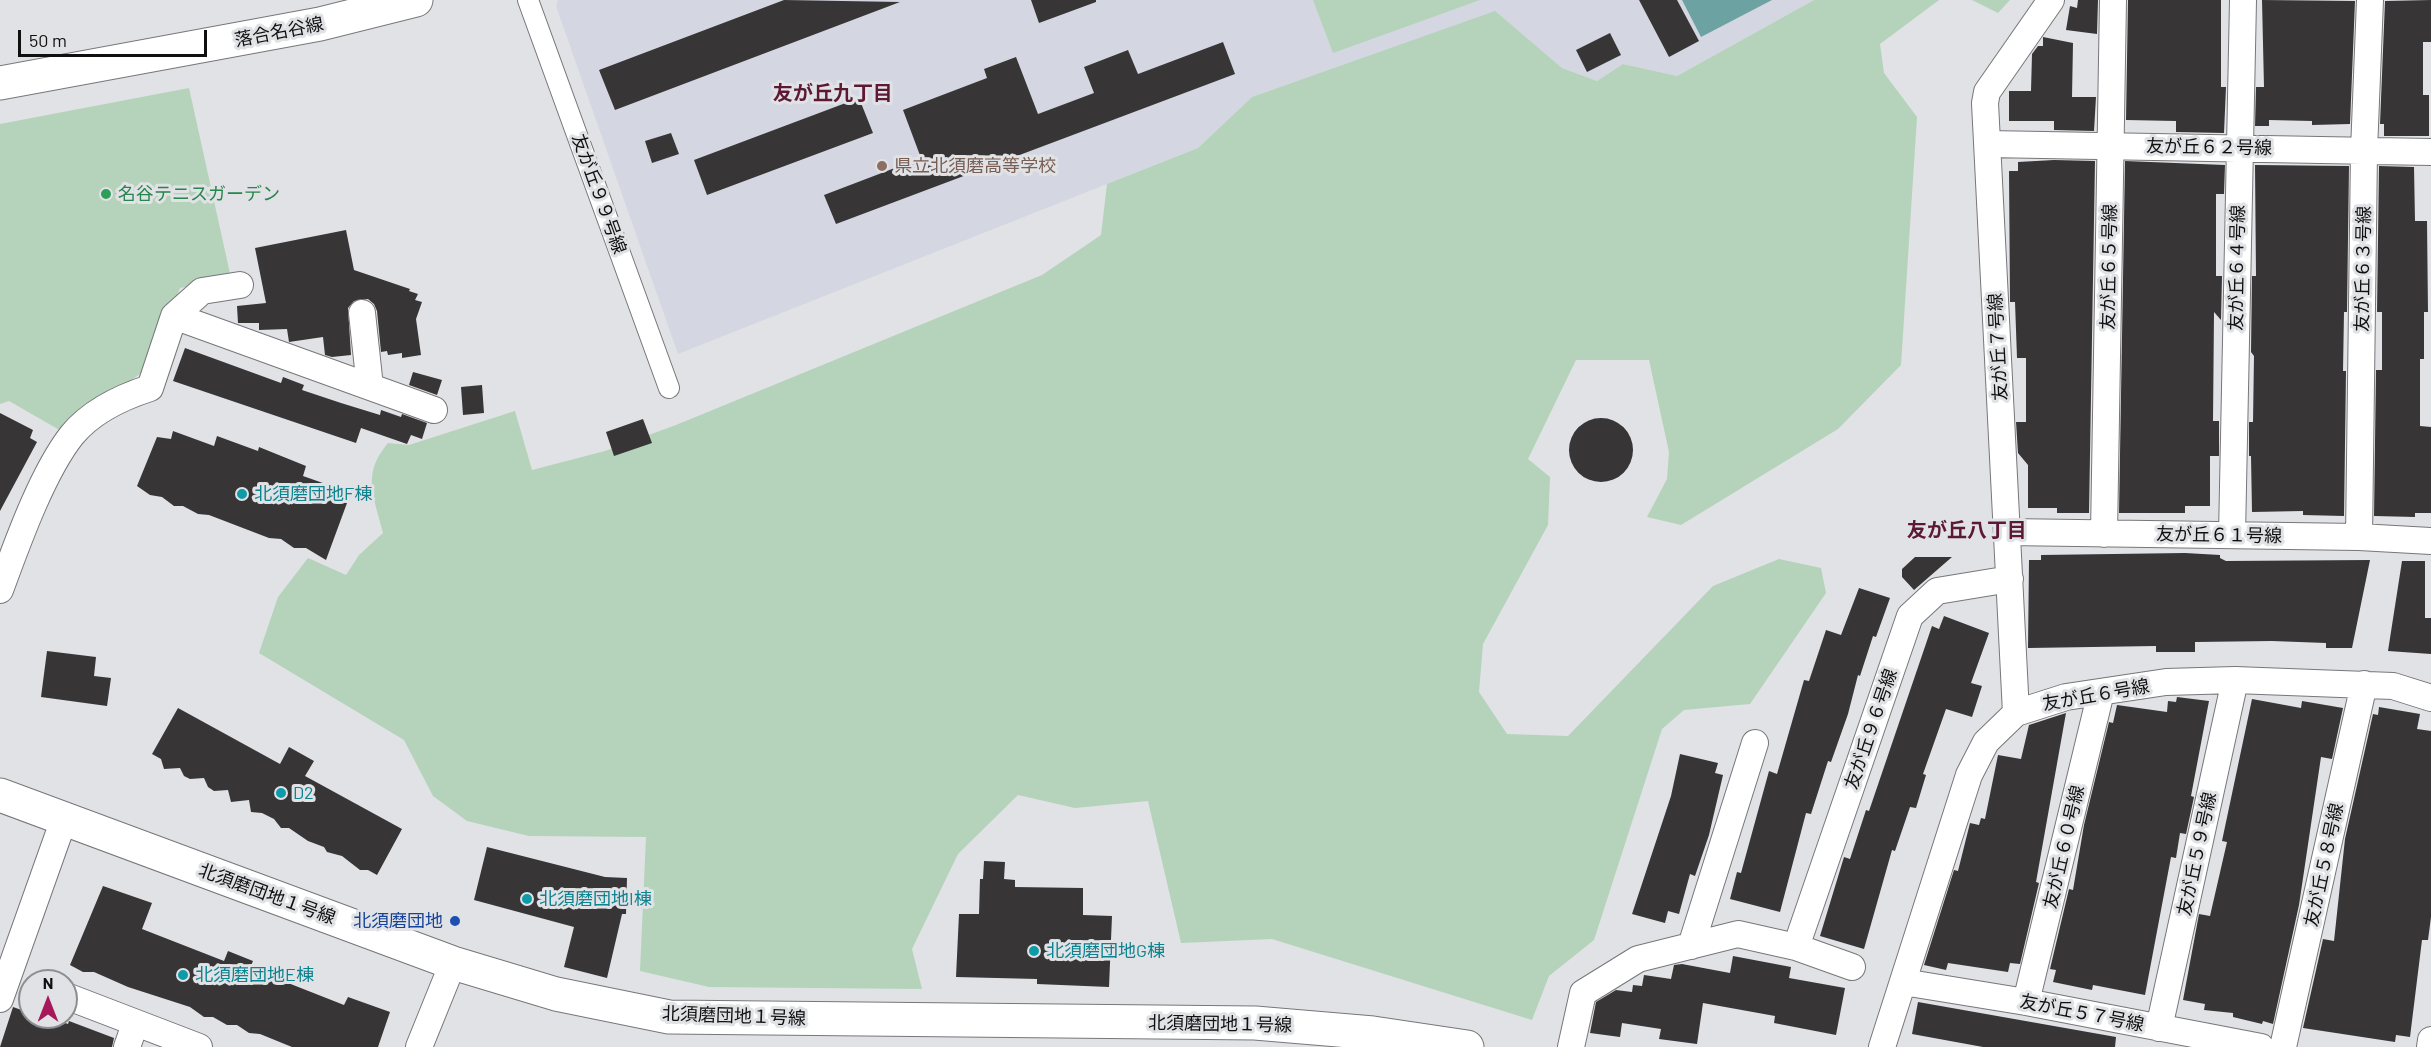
<!DOCTYPE html>
<html>
<head>
<meta charset="utf-8">
<style>
	body { margin:0 }
	#map { position:relative; width:2431px; height:1047px; overflow:hidden; background:#e1e2e5; font-family:Barlow,sans-serif }
	canvas { display:block }
	.north { position:absolute; left:18px; top:969px; width:60px; height:60px; box-sizing:border-box; background:#e1e2e5; border:2px solid #8d8e90; border-radius:50%; rotate:0deg; font-size:16px; font-weight:700; line-height:24px; text-align:center; color:#101011 }
	.north::after { content:''; display:block; margin:auto; width:21px; height:27px; background:#a6185a; clip-path:polygon(50% 0,100% 100%,50% 72%,0 100%) }
	.scale { position:absolute; left:18px; top:30px; width:189px; height:27px; box-sizing:border-box; border:3px solid #101011; border-top:0; padding-left:8px; font-size:18px; line-height:21px; white-space:nowrap; color:#101011; -webkit-text-stroke:4px #e1e2e5; paint-order:stroke }
</style>
</head>
<body>
<div id="map">
<canvas width="2431" height="1047"></canvas>
<div class="north">N</div>
<div class="scale">50 m</div>
</div>
<script>
const ctx = document.querySelector('canvas').getContext('2d');
ctx.lineJoin = 'round';
function paint(path, color) { ctx.fillStyle = color; ctx.fill(path, 'evenodd'); }
function trace(path, color, width, dash) { ctx.strokeStyle = color; ctx.lineWidth = width; ctx.lineCap = dash ? 'butt' : 'round'; ctx.setLineDash(dash || []); ctx.stroke(path); }
function write(font, color, halo, rows, align = 'center') {
  ctx.font = font + ' Barlow,"Noto Sans JP",sans-serif'; ctx.lineWidth = 6; ctx.setLineDash([]); ctx.textBaseline = 'middle'; ctx.strokeStyle = halo; ctx.fillStyle = color; for (const [text, x, y, turn = 0] of rows) {
    ctx.save(); ctx.translate(x, y); ctx.rotate((+turn || 0) * Math.PI / 180); ctx.textAlign = isNaN(turn) ? turn : align; if (halo) ctx.strokeText(text, 0, 0); ctx.fillText(text, 0, 0); ctx.restore();
  }
}
paint(new Path2D(`
	M558,0h1256l-137,76 -54,-12 -26,17 -35,-13 -68,-56 -242,85 -54,51 -520,206 -122,-348z`), '#d4d7e1');
paint(new Path2D(`
	M1313,0h167l-147,53z
	M1814,0h125l-59,44 4,29 33,44 -16,248 -63,64 -157,96 -34,-8 20,-38 2,-27 -20,-92h-73l-48,99 22,18 -2,48 -65,119 -4,48 28,42 61,2 145,-150 66,-27 42,9 5,25 -76,111 -66,6 -22,19 -68,211 -45,36 -17,44 -260,-81 -91,4 -33,-142 -73,7 -57,-13 -60,59 -46,95 10,40 -213,-2 -69,-16 6,-134 -117,-1 -62,-15 -34,-25 -29,-56 -145,-87 19,-56 30,-39 38,17 13,-20 24,-22c-9,-37 -22,-58 5,-90l21,2 106,-34 17,59 73,-19 71,-26 366,-150 59,-40 6,-51 91,-36 54,-51 243,-86 67,57 35,13 26,-17 54,12z
	M1972,0h38l-12,13z
	M189,88l42,190 -51,10 -31,79 -86,65 -54,-31 -9,3v-280z`), '#b4d3ba');
paint(new Path2D(`
	M1682,0h90l-71,37z`), '#6ca2a2');
paint(new Path2D(`
	M784,0l116,2 -285,108 -16,-40z
	M1031,0h65v2l-57,21z
	M1639,0h38l22,41 -30,16z
	M2078,0h20l-1,34 -31,-4 4,-24 7,2z
	M2128,0h93v87h5l-2,46 -48,-1v-11l-50,-1z
	M2262,0l93,1 -5,123 -38,1v-4l-43,-1v6h-14l1,-39h8z
	M2431,0v42h-8v53h6v41h-45v-12h-4l5,-123z
	M1610,33l11,22 -34,17 -11,-22z
	M2043,37l30,6 -1,54h24l-2,34 -40,-1v-9h-45v-30h22l1,-37 6,-8h5z
	M1223,42l12,32 -399,150 -12,-29 97,-37 -18,-48 84,-32 -3,-9 32,-12 22,57 56,-21 -10,-26 44,-17 10,24z
	M859,98l14,35 -166,62 -13,-35z
	M671,133l8,21 -27,9 -7,-22z
	M2054,160l41,1 -6,352h-32v-5h-29v-43l-10,-12 -2,-31h10v-64h-9l-2,-56h-5l-1,-131h9v-9z
	M2125,161l100,4 -1,29h-8v82h6l-1,44 -7,-8 -1,109h6v35h-9v50h-25v7h-66z
	M2255,165l94,1 -2,146h-3l-1,59h3l-2,145 -41,-1v-4l-51,1 -1,-56h-2v-34h4l1,-66 -3,-4 1,-76h4z
	M2379,166l35,1 1,54h12l1,91h-4v47h-4v67l11,1v86h-16v4l-41,-1 2,-146h6v-58h-5z
	M346,230l8,40 56,19 -1,2 9,3 -3,6 7,2 -6,17 5,36 -19,3v-5l-14,2 -1,-4 -6,1 -4,-41 -3,-7 -6,-5 -14,2 -6,7 3,47 -19,2 -7,-2 -2,-18 -34,5 -2,-13 -28,1v-7h-21l-1,-17 29,-3 -11,-55z
	M185,348l96,35 2,-6 21,8 -2,5 39,13 39,12 1,-5 20,7 1,-3 25,9 -5,16 -11,-4 -4,9 -46,-16 -5,15 -183,-62z
	M413,372l29,8 -5,15 -28,-10z
	M482,385l2,28 -21,2 -2,-28z
	M0,413l33,17 -3,8 7,4 -37,69z
	M1569 450a32 32 0 1 1 64 0a32 32 0 1 1-64 0Z
	M643,419l9,24 -38,13 -8,-24z
	M173,431l41,15 3,-10 41,15 1,-4 47,19 -3,10 34,12 -3,11 13,4 -21,57 -20,-12h-12l-13,-9 -12,-1 -60,-23 -11,-1 -15,-8h-9l-12,-9 -12,-2 -13,-9 20,-49 14,2z
	M2185,553l35,2v3l6,3 144,-1 -18,88h-26v-5l-54,-2 -77,1v10h-39v-6l-128,2 1,-88h12v-5z
	M1915,557h37l-38,33 -12,-13v-8z
	M2402,561h23v57h6v36l-43,-3z
	M1859,588l31,10 -14,39 -3,-1 -13,40 -2,-1 -10,39 -17,48 -3,-1 -17,53 -5,-1 -26,99 -50,-13 7,-27 4,1 28,-102 8,3 27,-94 5,1 17,-51 15,5z
	M1944,616l45,17 -18,50 11,3 -10,31 -26,-8 -23,65 3,1 -10,33 -6,-1 -15,44 -3,-1 -28,99 -44,-13 24,-79 6,2 16,-49 3,1 63,-185 7,3z
	M47,651l49,6 -2,19 17,2 -4,28 -66,-9z
	M2177,697l32,4 -18,95 3,1 -8,37 -6,-1 -4,25 -5,-1 -26,138 -52,-10 -1,5 -39,-8 3,-12 -6,-1 19,-80 4,1 11,-65 25,-103 4,1 4,-18 50,7 1,-11 8,1z
	M2252,699l49,9 1,-7 41,7 -11,51 -11,-2 -22,148 -26,119 -10,-3 -1,3 -29,-7v-4l-29,-3 1,-6 -22,-4 16,-86 11,2 17,-74 -5,-1z
	M2379,707l41,7 -3,15 14,2v186l-3,23h-6l-12,97 -14,-2 -1,7 -92,-14 20,-89 11,2 11,-102 28,-125 5,1z
	M178,708l102,56 9,-17 25,14 -9,15 97,53 -25,46 -9,-5h-8l-18,-14 -15,-4 -3,-5 -16,-6 -19,-13h-8l-7,-9 -12,-6 -11,-1 -2,-12 -18,2 -3,-12 -14,1 -6,-4 -4,-9 -14,1 -6,-3 -4,-8 -16,1 -3,-10 -9,-5z
	M2066,713l-30,169 3,1 -19,81 -10,-1 -2,9 -60,-9 -2,7 -22,-5 30,-95 4,1 12,-48 9,2 2,-7 4,1 13,-64 23,4 8,-34z
	M1680,754l38,9 -3,10 8,2 -14,60 -14,41 -5,-2 -11,40 -11,-3 -3,12 -33,-9 39,-118z
	M487,847l118,30 22,1 -1,36h-4l-15,64 -43,-11 10,-40 -100,-27z
	M984,861l21,1 -1,17 11,1v7l68,1v27l29,1 -3,71 -72,-3v-5l-81,-2 3,-63h20l1,-35h3z
	M103,886l49,17 -10,26 82,32 4,-10 25,10 -3,7 94,37 4,-8 42,15 -12,35h-86l-32,-13 -11,-1 -12,-8h-10l-14,-8h-9l-14,-10 -62,-20 -34,-15h-11l-13,-7z
	M1733,956l58,11 -2,11 56,10 -9,47 -62,-12 1,-7 -72,-13 -6,41 -38,-5 2,-10 -39,-6 -2,14 -30,-4 6,-31 20,-12 16,2 1,-7 9,1 2,-11 27,4 3,-14 8,-1 48,9z
	M1918,1002l198,35 -1,10h-132l-71,-13z
	M13,1007l17,6v4h18l20,7 1,-3 45,17 -2,9h-112z`), '#373536');
const pedestrian = new Path2D(`
	M528,0l141,388`);
const minor = new Path2D(`
	M1988,144l443,8
	M362,313l8,74
	M174,316l260,94
	M2007,532l352,5 72,4
	M2104,534l9,-534
	M2232,535l11,-535
	M2359,537l5,-386 6,-151
	M0,590c17,-46 42,-117 72,-155 19,-23 50,-38 78,-47l24,-72 28,-25 38,-6
	M2016,713l-31,-610 2,-11 64,-92
	M1691,946l64,-203
	M1796,947l114,-331 27,-25 73,-12
	M1903,982l123,20 235,45
	M66,996l133,51
	M0,999l64,-180
	M2026,1002l75,-310
	M2159,1028l76,-348
	M127,1047l8,-23
	M419,1047l34,-84
	M1571,1047l12,-54 55,-34 100,-25 58,13 56,20
	M1882,1047l87,-272 17,-33 30,-29 50,-16 100,-15 69,-2 158,6 38,12
	M2283,1047l81,-363
	M2430,1047l1,-7`);
const tertiary = new Path2D(`
	M0,83l320,-59 96,-24
	M0,795l453,168 103,31 113,23 586,6 118,10 94,14`);
trace(pedestrian, '#77777a', 22);
trace(minor, '#77777a', 28);
trace(tertiary, '#77777a', 35);
trace(pedestrian, '#fff', 20);
trace(minor, '#fff', 26);
trace(tertiary, '#fff', 33);
for (const [x, y, r, color] of [
	[882,166,6,"#8d6e63"],
	[106,194,6,"#2e9e5b"],
	[242,494,6,"#0f9aa8"],
	[281,793,6,"#0f9aa8"],
	[527,899,6,"#0f9aa8"],
	[455,921,6,"#1a4fb4"],
	[1034,951,6,"#0f9aa8"],
	[183,975,6,"#0f9aa8"]
]) { const dot = new Path2D(); dot.arc(x, y, r, 0, 2 * Math.PI); ctx.fillStyle = color; ctx.fill(dot); trace(dot, '#e1e2e5', 2); }
write('18px', '#101011', '#e1e2e5', [
	["落合名谷線",279,32,-11],
	["友が丘６２号線",2209,147,1],
	["友が丘９９号線",599,194,70],
	["友が丘６５号線",2109,267,-89],
	["友が丘６４号線",2237,268,-89],
	["友が丘６３号線",2363,269,-89],
	["友が丘７号線",1998,347,-93],
	["友が丘６１号線",2219,535,1],
	["友が丘６号線",2096,695,-10],
	["友が丘９６号線",1871,729,-71],
	["友が丘６０号線",2064,847,-77],
	["友が丘５９号線",2197,854,-78],
	["友が丘５８号線",2324,865,-78],
	["北須磨団地１号線",267,894,20],
	["友が丘５７号線",2082,1013,11],
	["北須磨団地１号線",734,1016,2],
	["北須磨団地１号線",1220,1024,1]
]);
write('18px', '#785e54', '#e1e2e5', [
	["県立北須磨高等学校",894,166]
], 'left');
write('18px', '#27864d', '#e1e2e5', [
	["名谷テニスガーデン",118,194]
], 'left');
write('18px', '#0d838f', '#e1e2e5', [
	["北須磨団地F棟",254,494],
	["D2",293,793],
	["北須磨団地I棟",539,899],
	["北須磨団地G棟",1046,951],
	["北須磨団地E棟",195,975]
], 'left');
write('18px', '#164399', '#e1e2e5', [
	["北須磨団地",443,921]
], 'right');
write('bold 20px', '#5c1934', '#e1e2e5', [
	["友が丘九丁目",833,93],
	["友が丘八丁目",1967,530]
]);
</script>
</body>
</html>
